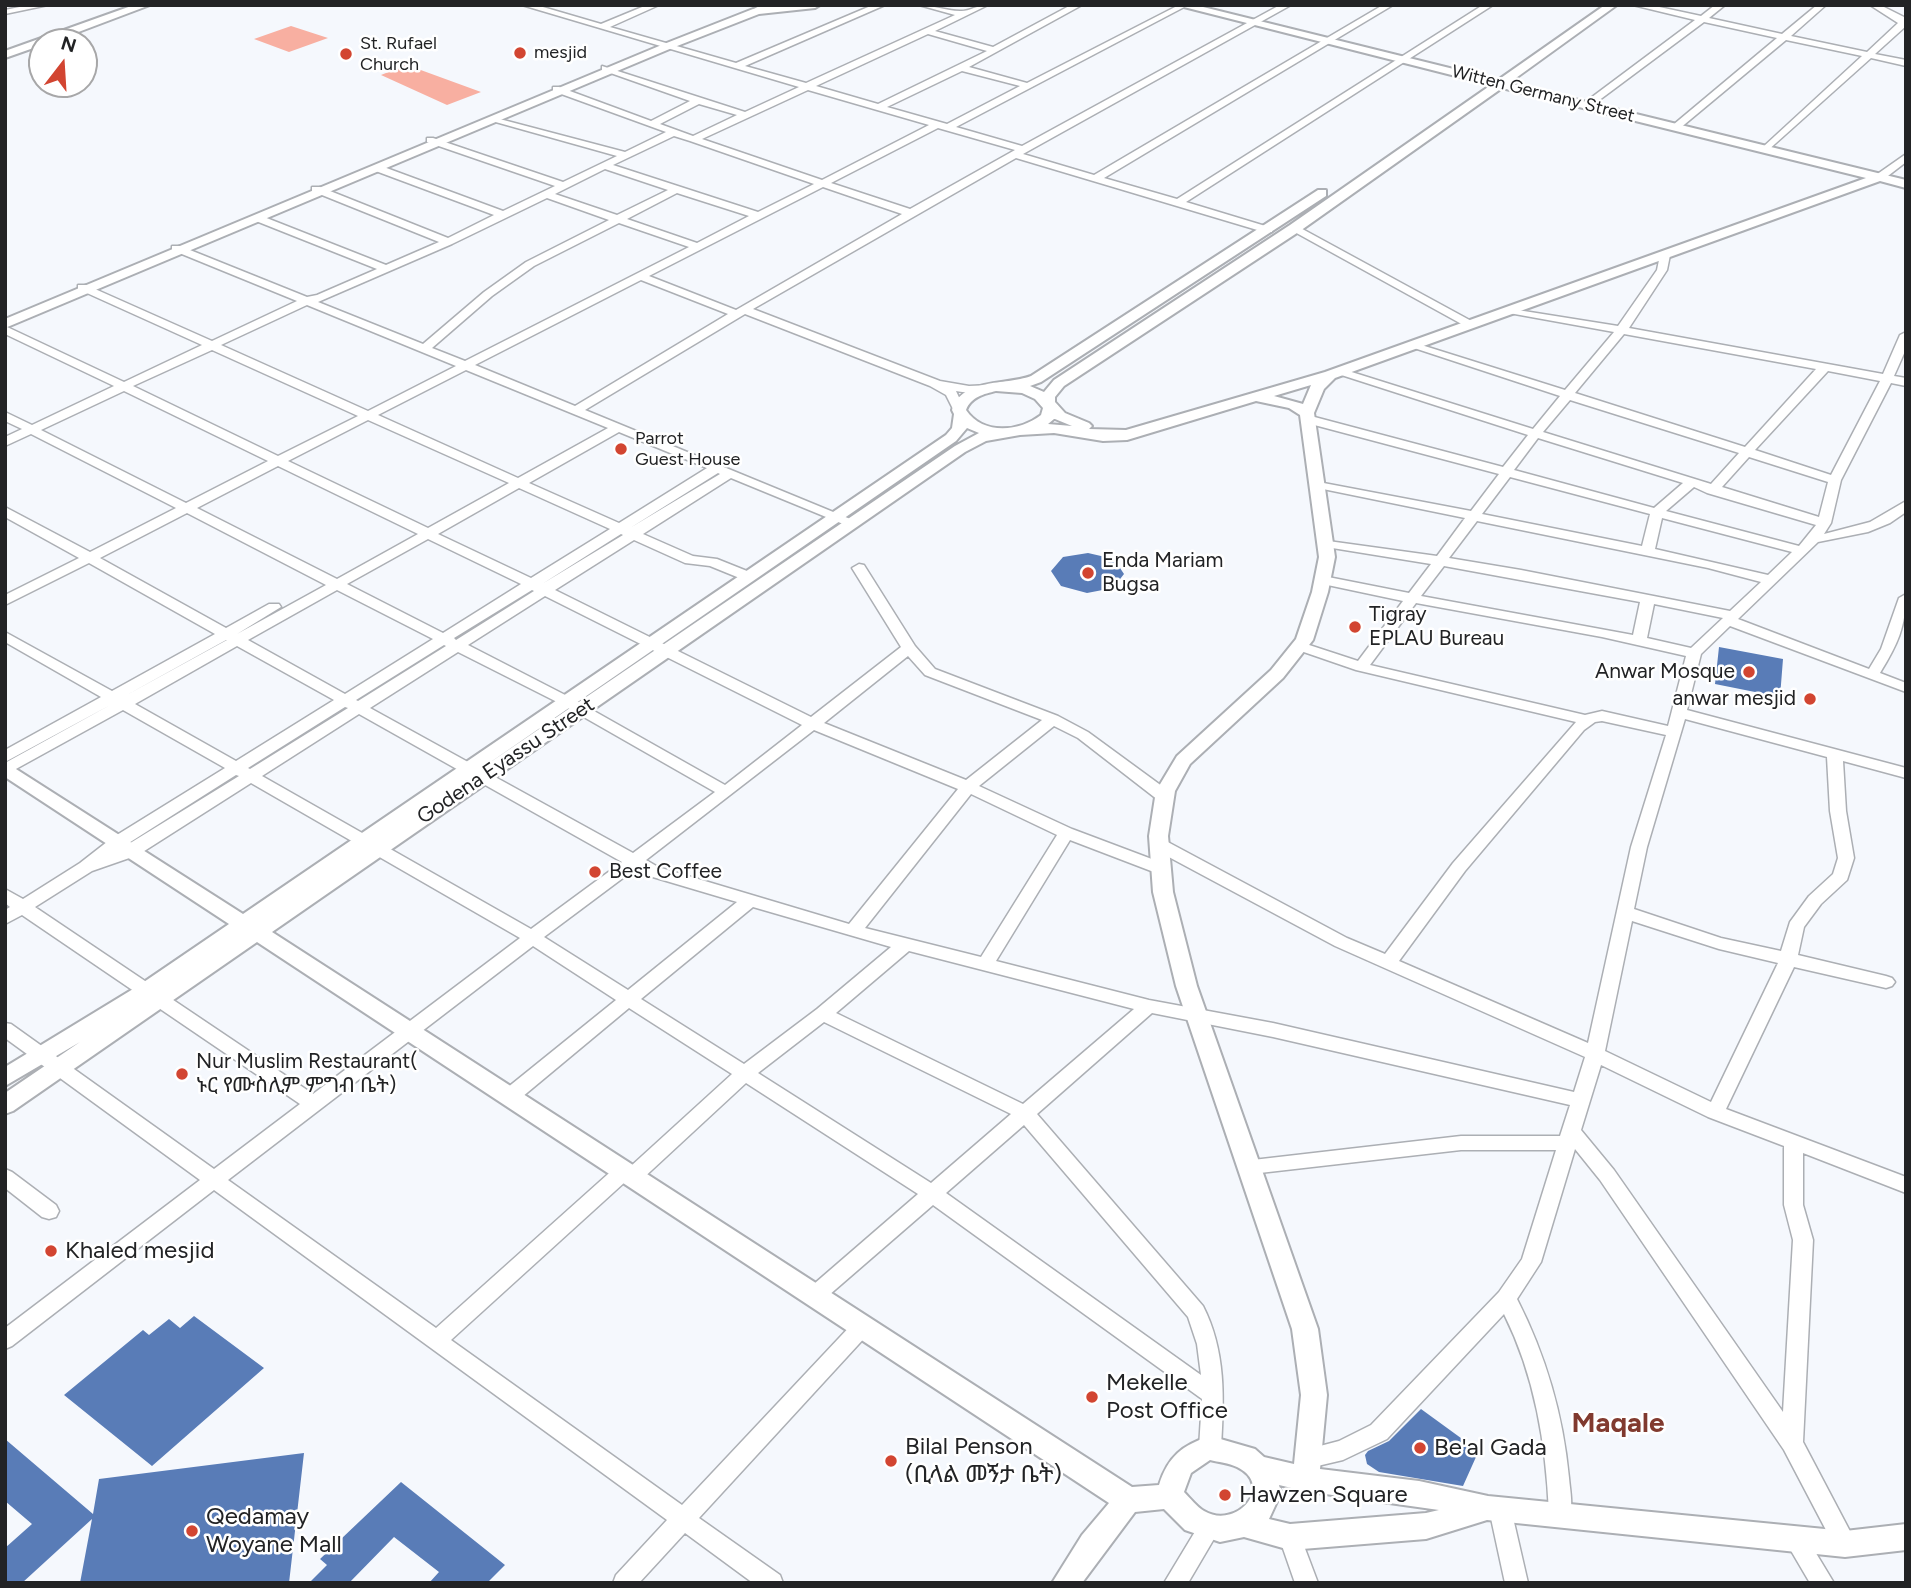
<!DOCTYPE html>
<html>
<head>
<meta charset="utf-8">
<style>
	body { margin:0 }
	#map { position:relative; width:1911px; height:1588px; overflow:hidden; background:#f5f8fd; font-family:Figtree,sans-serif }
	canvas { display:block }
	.frame { position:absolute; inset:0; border:7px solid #222325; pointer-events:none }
	.north { position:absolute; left:28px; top:28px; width:70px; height:70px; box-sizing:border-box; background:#fff; border:2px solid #a7a7a8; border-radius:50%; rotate:17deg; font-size:19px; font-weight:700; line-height:28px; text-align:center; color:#222325 }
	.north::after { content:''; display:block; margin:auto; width:24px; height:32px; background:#d24531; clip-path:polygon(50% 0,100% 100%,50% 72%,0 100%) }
</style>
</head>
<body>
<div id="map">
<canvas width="1911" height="1588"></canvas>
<div class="frame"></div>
<div class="north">N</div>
</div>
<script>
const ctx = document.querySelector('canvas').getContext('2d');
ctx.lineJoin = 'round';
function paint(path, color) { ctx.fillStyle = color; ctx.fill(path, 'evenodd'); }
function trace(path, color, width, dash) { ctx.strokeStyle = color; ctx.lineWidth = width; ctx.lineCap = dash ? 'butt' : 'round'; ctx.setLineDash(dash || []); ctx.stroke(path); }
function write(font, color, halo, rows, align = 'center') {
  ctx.font = font + ' Figtree,"Noto Sans Ethiopic",sans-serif'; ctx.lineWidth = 5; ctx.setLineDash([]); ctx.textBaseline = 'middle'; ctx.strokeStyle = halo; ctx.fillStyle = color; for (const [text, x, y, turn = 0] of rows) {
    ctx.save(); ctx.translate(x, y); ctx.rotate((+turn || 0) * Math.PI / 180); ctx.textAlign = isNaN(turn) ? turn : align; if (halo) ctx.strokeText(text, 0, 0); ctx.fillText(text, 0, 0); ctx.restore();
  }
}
paint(new Path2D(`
	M291,26l37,12 -39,14 -35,-13z
	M406,65h1l74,27 -34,13 -66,-30z`), '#f8afa1');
paint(new Path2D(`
	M1088,553l26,6 10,15 -11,14 -26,5 -26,-7 -10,-15 12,-14z
	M1719,647l64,12 -3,38 -65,-13z
	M194,1316l70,52 -112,98 -88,-71 79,-65 6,5 20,-16 11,9z
	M1421,1409l44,32 11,16 -13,29 -84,-14 -12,-8 -2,-9 3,-4 21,-10z
	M5,1439l88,75 6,-35 205,-26 -15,130h-209l12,-64 -70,64h-17v-35l27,-24 -27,-23z
	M401,1482l104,83 -18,18h-58l10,-11 -45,-35 -45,46h-40l18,-18 -7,-6z`), '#597cb7');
const minor = new Path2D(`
	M29,5h19l-43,9v-4z
	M522,5h14l65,19 46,-19h12l-49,22 126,36 137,-58h12l-140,61 61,17 149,-68 -36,-10c14,0 27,6 41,6 8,1 17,-6 28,-6l-53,26 58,16 78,-42h11l-113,62 58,16 152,-78h9l-232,122 66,19 258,-141h11l-268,149 71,21 289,-170h10l-289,173 73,21 306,-194h10l-307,197 86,26v4h-8l-248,-74 -263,151 187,72 29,5 22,-1v6c-12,2 -23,2 -35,0l9,19 -2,3h-8l-9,-18 -16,-9 -185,-72 -160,96 275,113 -7,4 -5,-1 -117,-48 -88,56 50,22 24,3 35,14 2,3 -2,3h-10l-32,-13 -25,-3 -51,-23 -79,50 256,127 90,-70 -49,-79 7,-4 5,1 51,81 20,23 123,47 30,16 82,60 2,4 -2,4h-12l-80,-62 -24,-12 -75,60 93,43 93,35 2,4 -2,4 -6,2 -89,-34 -74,121 153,39 124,23 301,69 11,-35 -250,-111 -183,-98 -2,-4 2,-4h12l183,98 38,16 68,-91 123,-141 -220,-52 -61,-21 -2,-3 2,-3 5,-1 58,19 45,-60 -85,-18 -2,-3 2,-3 5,-1 86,17 22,-29 -105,-17 -7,-4 2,-3 116,16 28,-38 -147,-30 -6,-4 1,-3 158,30 28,-37 -196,-52 -2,-3 6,-4 196,52 25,-32 -196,-63 6,-4 4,1 191,60 27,-33 -155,-51 6,-3 4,1 150,47 49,-58 -105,-19 -4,-1v-4l113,18 39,-56 3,-15 5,-3 5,3 -3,15 -38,58 254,46 17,-39 6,-3v17l-12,27 12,2v8l-15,-3 -50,97 -10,43 -7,11 46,-12 36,-21v11l-16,11 -22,9 -50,10 -80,77 131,50 12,-20 18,-51 7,-4c0,33 -9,51 -26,79l26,10v9l-176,-66 -29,28 -14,56 219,58v10l-63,-17 3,50 8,47 -7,22 -26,24 -17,23 -6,28 88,21 6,2 3,4 -3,4 -6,2 -92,-21 -68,142 180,68v16l-103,-40v52l10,35 -10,202 50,95 3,7 -3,7 -8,3 -8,-3 -53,-101 -184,-270 -25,-31 -34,113 -24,37c29,57 46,115 52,179 1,13 5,30 -1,42l-8,3 -8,-3 -3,-7c-3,-69 -14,-137 -45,-199l-117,125 -44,21 -34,8 -8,-3 -3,-7 3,-7 38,-10 32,-16 128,-133 23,-33 34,-109h-95l-210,24 -7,-3 -3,-5 3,-5 217,-25h99l10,-31 -297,-68 -121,-24 -115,101 166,192c23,45 21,93 18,142l-3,7 -8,3 -8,-3 -3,-7 3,-49 -269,-194 -112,97 -7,2 -7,-2 -3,-6 3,-6 111,-96 -172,-111 -107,99 -7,3 -7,-3 -174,158 231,165 173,-184 7,-3 7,3 3,6 -3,6 -170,185 81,57 3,8h-30l-68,-50 -46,50h-26l3,-8 51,-55 -453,-330 -202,156 -7,3v-21l195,-148 -195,-142v-15l6,1 203,145 86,-65 -278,-189 -17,9v-14l5,-3 -5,-4v-14l18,10 57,-36 32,-25 113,-70 -102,-58 -118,65v-12l107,-59 -107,58v-12l96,-53 -96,-55v-10l107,59 103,-57 -126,-71 -84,42v-10l74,-37 -74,-41v-10l85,45 86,-44 -145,-74 -26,12v-9l17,-8 -17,-8v-9l27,13 82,-39 -109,-52v-8l119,56 78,-37 -124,-56v-4h8l126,56 85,-40 -125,-51v-4h8l127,51 10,-2 60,-26 -121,-48v-4h8l122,48 53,-23 -127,-51v-4h8l128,51 46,-23 -121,-45v-4h8l122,45 52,-25 -128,-44v-4h6l130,44 54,-26 -125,-35v-4l133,35 41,-20 -113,-41v-4h6l92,34 39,-20 -88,-31v-4l143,46 54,-25zM928,34l59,17 -109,53 -62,-18zM962,71l58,15 -73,38 -60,-17zM808,90l121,35 -107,55 -120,-41zM699,104l38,11 -44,21 -33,-12zM938,128l77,22 -105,59 -79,-26zM674,136l16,5 124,43 -56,28 -145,-47zM605,169l63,21 -51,25 -62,-21zM823,187l79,27 -166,96 -87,-34zM677,193l72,23 -52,27 -70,-24zM547,198l62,22 -83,42 -42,30 -61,52 -105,-42 134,-58zM619,223l70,24 -224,114 -33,-13 60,-52 42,-30zM641,280l87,34 -153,92 -100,-41zM307,305l149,61 -88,45 -147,-66zM1624,334l192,35 -71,78 -170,-54zM212,350l146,66 -80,40 -145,-70zM466,370l142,58 -90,50 -140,-63zM1828,371l52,10 -49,94 -76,-25zM124,391l144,70 -82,42 -145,-73zM1570,400l169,53 -28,31 -168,-52zM368,420l141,63 -81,45 -140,-67zM619,432l88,36 -88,55 -90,-40zM1538,438l145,45 -29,25 -140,-38zM1749,457l79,25 -9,35 -97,-30zM278,466l140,68 -81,45 -140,-71zM718,473l2,1 -90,54zM1510,477l140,37 -8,32 -160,-32zM1694,487l13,6 109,32 -17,21 -133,-35zM519,488l91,41 -79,49 -93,-44zM187,513l139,72 -89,49 44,-27 -2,-3h-10l-43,24 -126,-70zM1662,518l130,34 -24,23 -113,-26zM1477,521l231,47 53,14 -31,29 -209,-41 -72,-12zM621,534l2,1 -81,49zM428,539l93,45 -78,49 -96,-49zM1444,566l196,36 -7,33 -212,-39zM337,590l96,49 -88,55 -97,-54zM532,590l2,1 -78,49 -2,-2zM545,596l257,129 -77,60 -154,-87 -103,-53zM1416,603l186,34 84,19 -18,70 -66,-15 -17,4 -215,-50zM1654,604l69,14 -32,30 -44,-10zM226,640h1l-104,57zM444,645l2,1 -88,55 -2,-1zM237,646l97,54 -98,61 -101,-57zM458,652l103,52 154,88 -82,61 -263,-145zM908,656l17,19 117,45 -76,60 -142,-57zM345,707l3,1 -98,61 -2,-1zM359,714l263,148 -91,67 -269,-153zM1685,719l142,38 3,54 8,47 -5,16 -24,22 -19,26 -9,29 -60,-13 -87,-29 13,-62zM1602,721l64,14 -35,112 -43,196 -189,-82 66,-90 119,-141 11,-8zM814,730l144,59 -109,135 -191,-57 -12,-7zM236,775l3,1 -120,74 5,-4zM251,783l269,155 -207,156 -278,-187 57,-36 46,-16zM971,794l86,41 -76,122 -116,-29zM635,869l11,6 91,27 -109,88 -84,-53zM753,907l138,40 -74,62 -73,55 -103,-65zM1632,921l87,28 59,14 -67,139 -106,-51zM533,946l83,54 -114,92 -2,5 2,5 7,2 7,-2 113,-94 103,66 -101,92 -7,-3 -7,3 -181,162 -208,-148zM909,951l225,58 -111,95 -187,-91zM824,1022l187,92 -80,69 -173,-110zM1601,1065l107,52 76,29v59l9,35 -10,172 -169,-242 -33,-40zM1024,1125l164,192 9,27 4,31 -255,-182z
	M761,5h10l-11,8h-6v-4z
	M1633,5h17l51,11 14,-11h10l-16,13 73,16 35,-29h9l-35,31 76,16 31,-29 -28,-18h10l26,13v8l-31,28 31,6v6l-35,-8 -105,94 -5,-3 2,-2 99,-91 -76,-16 -107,89h-6v-4l104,-87 -73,-16 -114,85h-6v-4l111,-83z
	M1906,154v8l-22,17h-8v-4z
	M1295,225l180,98 2,2 -10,2 -176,-97 -1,-2z
	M5,1169l7,3 44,33 3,6 -3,6 -7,2 -7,-2 -37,-29z
	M1500,1499l8,3 3,7 17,74h-23l-16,-74 3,-7z
	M1207,1522l8,3 3,7 -30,51h-24l35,-58z
	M1290,1527l8,3 20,53h-23l-16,-46 3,-7z
	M1794,1527l8,3 32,53h-24l-27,-46 3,-7z`);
const tertiary = new Path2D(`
	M134,5h16l-98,37h-10v3l-37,13v-7z
	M782,5h38l-5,3 -56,6 -87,34 -667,280v-9l659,-275 89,-35z
	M1176,5h19l303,75 107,-75h12l-108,78 397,97v8l-26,-7 -545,197 -11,11 -10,24 21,144 -7,35 -15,48 -30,38 -93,86 -15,27 -7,45 5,56 24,94 121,343 9,66 -7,74 99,12 69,15 357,35 61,-7v26l-61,7 -358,-37 -61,19 -136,11 -46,-13 -24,5 -35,-12 -21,-21 -29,3 -53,71h-30l30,-48 27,-32 -852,-561 -244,169 -8,3v-21l75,-51 -75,44v-19l133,-81 91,-62 -224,-147v-15l238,152 703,-479 6,-7 2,-14 -2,-4c11,-33 52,-24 79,-34l287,-186h8v6l-285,186 -11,4 14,6 10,-12 236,-155 201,-140zM1502,88l364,90 -541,194 -199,58 -37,-1 3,-3 -3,-3 -24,-10 -10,-11v-5l9,-11 236,-155zM1311,385l-8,19 -29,-8zM996,391l26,2 13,6 8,9 -2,7c-22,17 -58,20 -75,-5 5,-13 18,-16 30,-19zM1256,401l33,7 11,7 19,142 -7,35 -16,47 -25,31 -94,86 -21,35 -7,45 4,56 23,94 116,343 9,66 -7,69 -30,-7 -9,-8 -45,-13c-27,9 -42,20 -51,49l-27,2 -860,-555 693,-480 21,-11 34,-6 34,-2 49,8 24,-1zM1054,419h1l17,7 -24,-2zM967,428l12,5 -24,13 -476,324 477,-329zM1210,1460c8,2 19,3 27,7 39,19 -1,63 -33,44 -7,-4 -14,-13 -20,-19l7,-19zM1279,1485l25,6 135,19 -13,3 -136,11 -21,-5 12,-26z`);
trace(minor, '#acafb4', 3);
trace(tertiary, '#acafb4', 4);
paint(minor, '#fff');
paint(tertiary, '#fff');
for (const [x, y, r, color] of [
	[520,53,7,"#d24531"],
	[346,54,7,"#d24531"],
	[621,449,7,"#d24531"],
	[1088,573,7,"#d24531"],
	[1355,627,7,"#d24531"],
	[1749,672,7,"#d24531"],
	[1810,699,7,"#d24531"],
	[595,872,7,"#d24531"],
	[182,1074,7,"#d24531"],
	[51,1251,7,"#d24531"],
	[1092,1397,7,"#d24531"],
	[1420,1448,7,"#d24531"],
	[891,1461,7,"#d24531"],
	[1225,1495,7,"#d24531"],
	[192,1531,7,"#d24531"]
]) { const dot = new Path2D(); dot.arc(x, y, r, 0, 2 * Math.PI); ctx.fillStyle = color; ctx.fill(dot); trace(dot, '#fff', 2.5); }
write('18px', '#222325', '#fff', [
	["St. Rufael",360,44],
	["Church",360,65],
	["mesjid",534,53],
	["Parrot",635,439],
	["Guest House",635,460]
], 'left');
write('18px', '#222325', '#fff', [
	["Witten Germany Street",1543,94,14]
]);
write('21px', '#222325', '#fff', [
	["Enda Mariam",1102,561],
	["Bugsa",1102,585],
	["Tigray",1369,615],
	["EPLAU Bureau",1369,639],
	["Anwar Mosque",1735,672,"right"],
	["anwar mesjid",1796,699,"right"],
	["Best Coffee",609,872],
	["Nur Muslim Restaurant(",196,1062],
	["ኑር የሙስሊም ምግብ ቤት)",196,1086]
], 'left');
write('21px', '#222325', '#fff', [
	["Godena Eyassu Street",506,761,-34]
]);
write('24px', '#222325', '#fff', [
	["Khaled mesjid",65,1251],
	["Mekelle",1106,1383],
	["Post Office",1106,1411],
	["Bilal Penson",905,1447],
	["(ቢላል መኝታ ቤት)",905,1475],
	["Be'al Gada",1434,1448],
	["Hawzen Square",1239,1495],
	["Qedamay",206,1517],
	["Woyane Mall",206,1545]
], 'left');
write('bold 28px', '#813a2f', '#fff', [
	["Maqale",1618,1424]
]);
</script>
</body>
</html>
